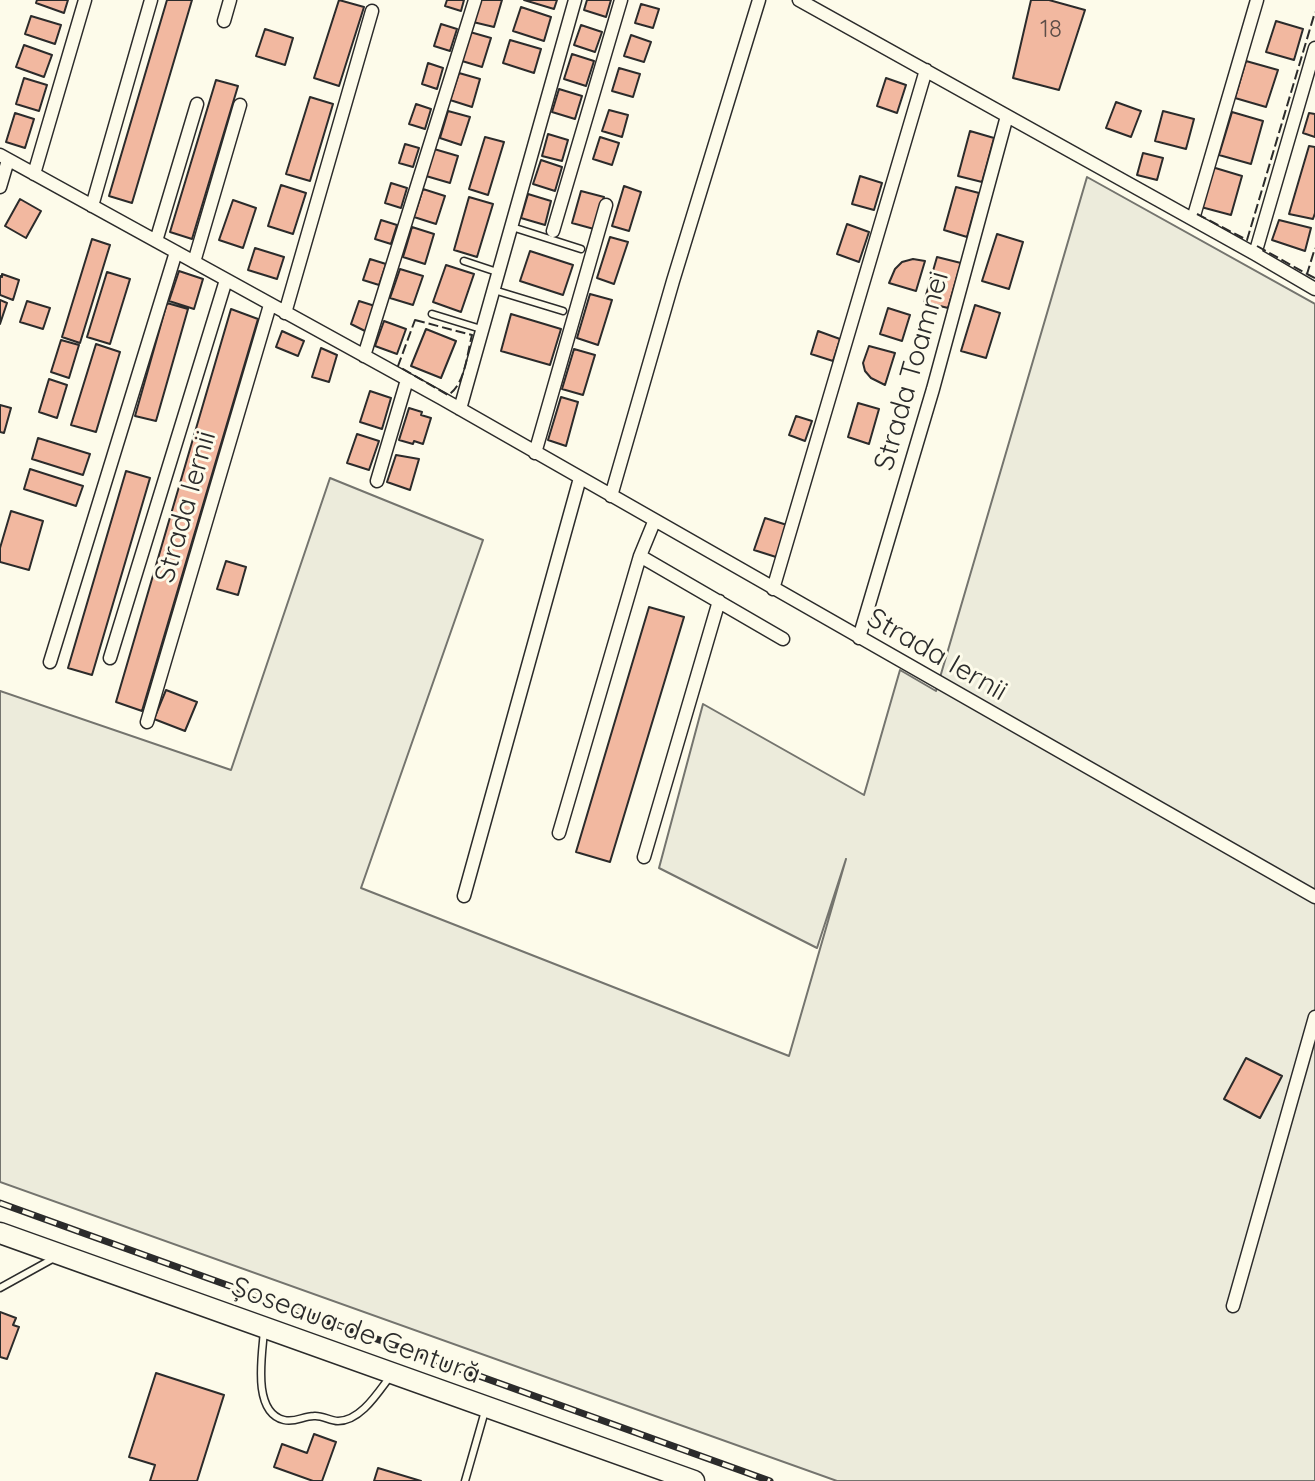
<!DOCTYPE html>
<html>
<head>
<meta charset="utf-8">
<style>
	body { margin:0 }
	canvas { display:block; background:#fdfbea }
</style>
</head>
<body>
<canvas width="1315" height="1481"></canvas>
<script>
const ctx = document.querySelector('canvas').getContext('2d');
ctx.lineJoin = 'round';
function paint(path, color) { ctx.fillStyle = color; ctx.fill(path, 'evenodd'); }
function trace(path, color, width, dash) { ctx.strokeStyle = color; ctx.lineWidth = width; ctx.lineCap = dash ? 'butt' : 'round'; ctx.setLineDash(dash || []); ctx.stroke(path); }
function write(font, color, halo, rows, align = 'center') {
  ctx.font = font + ' Quicksand,sans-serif'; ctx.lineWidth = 6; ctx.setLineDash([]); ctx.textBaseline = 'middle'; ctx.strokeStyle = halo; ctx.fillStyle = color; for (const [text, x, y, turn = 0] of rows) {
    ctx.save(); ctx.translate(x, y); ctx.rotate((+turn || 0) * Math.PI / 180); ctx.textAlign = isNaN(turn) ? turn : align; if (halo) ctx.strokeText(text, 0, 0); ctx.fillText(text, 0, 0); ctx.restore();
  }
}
const green = new Path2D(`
	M1087,177l228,127v1177h-478l-837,-299v-491l231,79 99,-292 153,62 -122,348 428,168 57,-197 -29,89 -158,-80 44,-164 161,91 36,-125 36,21z`);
paint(green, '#ecebdb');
trace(green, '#74746e', 2);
const building = new Path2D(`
	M37,0h31l-4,13 -28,-10z
	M167,0h25l-60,203 -23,-7z
	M339,0l25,7 -25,79 -25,-8z
	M447,0h17l-3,11 -16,-5z
	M479,0h23l-8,27 -21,-5z
	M524,0h33l-3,9z
	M587,0h24l-5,17 -22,-7z
	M1031,0h18l36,10 -26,80 -46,-12z
	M641,4l18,5 -6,19 -18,-5z
	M521,7l30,10 -7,24 -31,-10z
	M31,16l30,9 -6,19 -30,-10z
	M1276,21l27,8 -9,31 -28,-8z
	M441,24l16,5 -7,22 -16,-5z
	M581,25l21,7 -7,20 -21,-7z
	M265,29l28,9 -8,27 -29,-9z
	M470,32l21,6 -9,29 -20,-6z
	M631,35l20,7 -7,20 -20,-6z
	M510,40l31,9 -7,24 -31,-10z
	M24,45l28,10 -8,22 -28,-10z
	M572,54l22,7 -8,25 -22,-7z
	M1246,61l32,9 -12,37 -31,-9z
	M428,63l15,5 -6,21 -15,-5z
	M619,68l21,6 -7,23 -21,-6z
	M459,73l21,6 -8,28 -22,-7z
	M24,78l23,7 -8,26 -23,-7z
	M886,78l20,7 -9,28 -20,-7z
	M216,80l22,6 -46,153 -22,-7z
	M559,89l23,7 -7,23 -23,-7z
	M310,97l23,7 -23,77 -24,-7z
	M1116,102l25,9 -10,26 -25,-9z
	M416,104l15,5 -6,20 -16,-5z
	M609,110l19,5 -6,22 -20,-6z
	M448,111l22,6 -9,28 -21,-7z
	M1163,111l31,8 -8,30 -31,-8z
	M1232,112l31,9 -12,43 -32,-9z
	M15,113l19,6 -9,29 -19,-6z
	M1309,113l6,1v23l-12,-4z
	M970,131l24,7 -12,44 -24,-6z
	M548,134l20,6 -6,21 -20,-5z
	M485,137l19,5 -16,53 -19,-6z
	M600,137l19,6 -7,22 -19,-6z
	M405,144l14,4 -6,19 -14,-4z
	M1309,146l6,1v66l-2,6 -24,-5z
	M434,149l24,7 -8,27 -24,-7z
	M1143,153l20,5 -6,22 -20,-5z
	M541,160l21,7 -7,24 -22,-7z
	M1212,167l30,9 -11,39 -30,-8z
	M860,176l22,7 -8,27 -22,-6z
	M391,183l16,5 -6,20 -16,-5z
	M281,185l25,8 -13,41 -25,-8z
	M624,186l17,6 -12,39 -17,-5z
	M956,187l23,6 -12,44 -23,-7z
	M423,189l22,7 -9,28 -22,-7z
	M581,191l23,6 -10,32 -22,-6z
	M528,194l23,7 -6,24 -24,-7z
	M469,197l24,7 -16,53 -23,-7z
	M20,199l21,12 -15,27 -21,-12z
	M233,200l23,8 -13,40 -24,-8z
	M381,220l16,5 -6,19 -16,-5z
	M1279,220l32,8 -6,23 -33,-11z
	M847,224l22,8 -10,30 -22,-8z
	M412,227l22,7 -9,30 -22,-7z
	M997,234l26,8 -14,47 -27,-8z
	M610,237l18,5 -14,42 -17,-6z
	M92,239l18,6 -30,98 -18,-6z
	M255,248l29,9 -7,22 -29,-9z
	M530,251l43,14 -10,30 -43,-14z
	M937,257l24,6 -13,45 -24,-6z
	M370,259l16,5 -7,21 -16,-5z
	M913,259l12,2 -9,30 -27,-8 6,-14 7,-7z
	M446,265l28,9 -13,38 -28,-10z
	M400,269l23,7 -10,29 -23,-7z
	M179,271l24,8 -9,30 -25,-8z
	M107,272l23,7 -20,65 -23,-7z
	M2,274l17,6 -6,20 -13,-5v-19l2,1z
	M590,294l22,6 -14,45 -21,-7z
	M0,300l7,3 -7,21z
	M27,301l23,7 -7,21 -23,-7z
	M359,301l16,5 -8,26 -16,-8z
	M167,303l21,6 -32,112 -21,-5z
	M975,305l25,8 -14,45 -25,-7z
	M888,308l22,7 -8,26 -22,-7z
	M231,309l27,10 -116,392 -26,-9z
	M511,314l50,15 -11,36 -49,-14z
	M384,321l22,8 -9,25 -22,-8z
	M426,329l30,12 -15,37 -30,-12z
	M282,331l22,10 -6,15 -22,-9z
	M818,331l22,8 -7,22 -22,-7z
	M61,340l18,5 -10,33 -18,-6z
	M96,344l24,8 -24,80 -25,-7z
	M869,346l26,7 -10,32 -14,-7 -6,-7 -2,-8z
	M321,348l16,7 -8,27 -17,-5z
	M574,349l21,6 -12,40 -21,-6z
	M49,379l18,6 -10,33 -18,-6z
	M370,391l21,7 -9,31 -22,-7z
	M561,397l17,5 -12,44 -18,-6z
	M858,403l21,6 -10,35 -21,-7z
	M0,405l11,3 -7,25 -4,-1z
	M409,408l13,4 -1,3 10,3 -8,26 -9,-3 -1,3 -14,-4z
	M796,416l16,5 -7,20 -16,-6z
	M357,434l22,7 -10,29 -22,-7z
	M38,438l52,16 -7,21 -51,-16z
	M396,455l23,4 -9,31 -23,-8z
	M30,469l53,17 -7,20 -52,-17z
	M126,471l24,7 -58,197 -24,-7z
	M11,511l32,10 -14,49 -29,-8v-14z
	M765,518l22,7 -11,32 -22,-7z
	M226,561l20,6 -8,28 -21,-6z
	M649,607l35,10 -74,245 -34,-10z
	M166,690l31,12 -12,29 -31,-12z
	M1246,1058l36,18 -22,42 -36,-19z
	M0,1312l16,6 -3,7 6,2 -12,32 -7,-2z
	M156,1373l68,22 -27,86h-47l5,-16 -26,-8z
	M314,1434l22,8 -14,39h-9l-39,-14 8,-23 25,9z
	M378,1468l43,13h-47z`);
paint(building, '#f2b8a0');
trace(building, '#2b2b2b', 2);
const lane = new Path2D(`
	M512,227l69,22
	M464,261l33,11
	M494,290l69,21
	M432,314l49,15
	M0,1288l56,-31
	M264,1331c-2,25 -12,81 20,89 11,3 19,-4 30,-4 8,-1 16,5 24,5 22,0 39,-27 51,-43
	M465,1481l20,-70`);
const street = new Path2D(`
	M799,0l456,254 60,35
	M224,21l6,-21
	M0,155l441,243 874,499
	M34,174l51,-174
	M0,187l8,-27
	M92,206l59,-206
	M1193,219l64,-219
	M553,231l68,-231
	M156,241l41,-137
	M1255,254l60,-206
	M194,262l46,-157
	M285,313l87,-302
	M364,356l111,-356
	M460,409l115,-409
	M535,453l71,-248
	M377,481l30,-101
	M611,496l62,-215 86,-281
	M640,556l143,83
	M773,589l153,-519
	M859,638l74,-249 74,-273
	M110,658l116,-378
	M50,662l126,-410
	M147,722l123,-417
	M559,833l81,-277 14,-34
	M644,857l75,-256
	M464,896l116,-418
	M1233,1306l82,-289`);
const primary = new Path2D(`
	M0,1233l694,248`);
trace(lane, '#2b2b2b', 9);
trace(street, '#2b2b2b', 15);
trace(primary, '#2b2b2b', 23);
trace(lane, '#fdfbea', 6);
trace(street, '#fdfbea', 12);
trace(primary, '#fdfbea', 20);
const rail = new Path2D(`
	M0,1203l770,278`);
trace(rail, '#2b2b2b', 7);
trace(rail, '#fdfbea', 4, [12]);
trace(new Path2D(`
	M1197,214l50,26 68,-228
	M1257,246l50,28 8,-26
	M1307,274l8,4
	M415,320l57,15c-5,19 -7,50 -24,60l-50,-29z`), '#2b2b2b', 2, [10, 4]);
write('24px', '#5d4e48', null, [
	["18",1051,30]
]);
write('28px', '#2b2b2b', '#fdfbea', [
	["Strada Toamnei",912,371,-74],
	["Strada Iernii",186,507,-74],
	["Strada Iernii",937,655,30],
	["Șoseaua de Centură",356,1331,20]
]);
</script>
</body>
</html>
